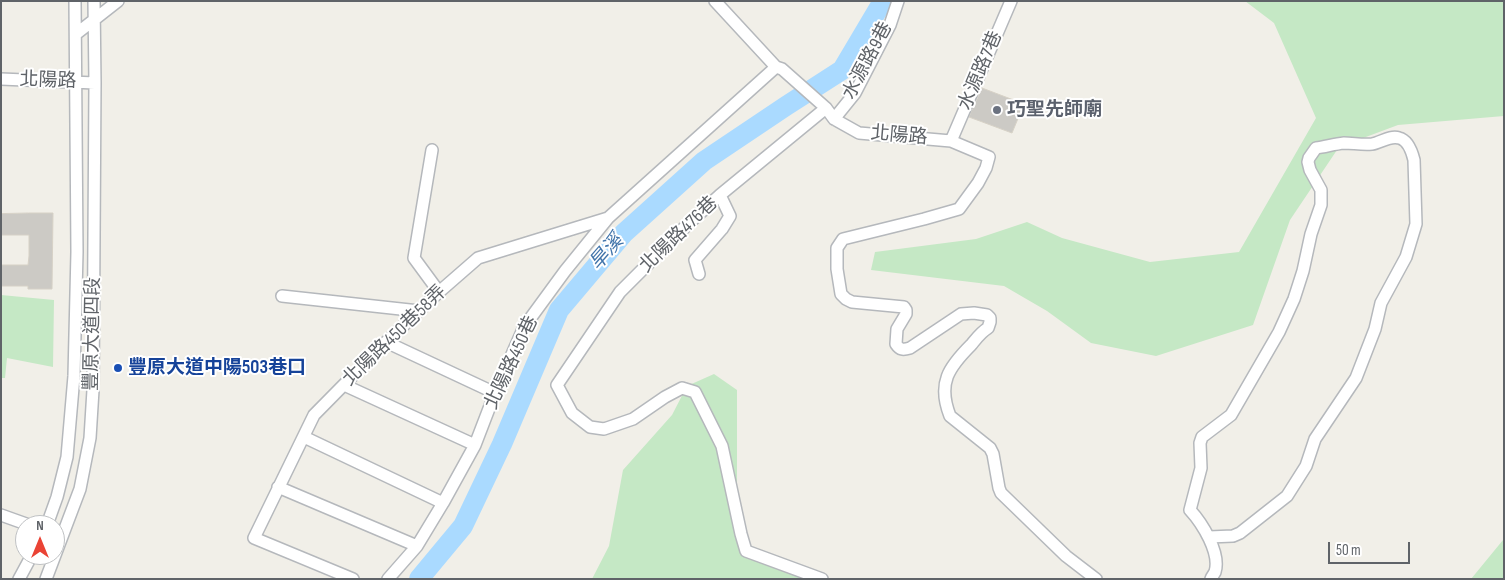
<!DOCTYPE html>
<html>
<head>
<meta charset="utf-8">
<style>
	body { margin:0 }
	#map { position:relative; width:1505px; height:580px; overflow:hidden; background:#f1efe8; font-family:"Sofia Sans Condensed",sans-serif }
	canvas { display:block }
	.frame { position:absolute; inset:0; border:2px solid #5f6368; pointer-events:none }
	.north { position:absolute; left:15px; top:515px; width:50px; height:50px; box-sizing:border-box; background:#fff; border:1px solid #bfc1c3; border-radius:50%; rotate:0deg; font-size:14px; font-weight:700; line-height:20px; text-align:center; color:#5f6368 }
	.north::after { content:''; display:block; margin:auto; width:18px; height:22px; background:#ea4335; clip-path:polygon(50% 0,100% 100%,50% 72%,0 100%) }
	.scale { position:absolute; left:1328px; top:542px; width:82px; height:22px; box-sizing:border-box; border:2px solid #5f6368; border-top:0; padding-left:6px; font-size:15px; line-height:18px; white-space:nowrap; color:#5f6368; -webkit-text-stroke:4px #fff; paint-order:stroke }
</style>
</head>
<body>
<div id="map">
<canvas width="1505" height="580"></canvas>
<div class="frame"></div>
<div class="north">N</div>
<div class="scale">50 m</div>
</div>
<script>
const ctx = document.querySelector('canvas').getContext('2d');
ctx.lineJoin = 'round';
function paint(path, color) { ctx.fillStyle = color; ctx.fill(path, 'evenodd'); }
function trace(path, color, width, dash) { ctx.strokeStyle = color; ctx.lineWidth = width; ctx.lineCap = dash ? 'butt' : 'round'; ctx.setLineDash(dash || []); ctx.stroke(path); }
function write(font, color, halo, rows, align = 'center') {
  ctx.font = font + ' "Sofia Sans Condensed","Noto Sans TC",sans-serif'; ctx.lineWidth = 4; ctx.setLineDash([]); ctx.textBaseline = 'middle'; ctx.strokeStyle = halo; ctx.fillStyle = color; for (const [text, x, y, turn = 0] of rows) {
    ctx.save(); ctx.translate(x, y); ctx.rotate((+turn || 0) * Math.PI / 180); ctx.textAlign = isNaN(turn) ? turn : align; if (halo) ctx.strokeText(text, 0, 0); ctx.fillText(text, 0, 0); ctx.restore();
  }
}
paint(new Path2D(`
	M1245,1h259v115l-106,9 -59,22 -49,73 -37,105 -97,31 -65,-13 -44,-32 -43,-25 -133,-16 4,-18 101,-13 51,-17 35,16 88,24 89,-10 77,-134 -42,-95z
	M1,295l53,5 -1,67 -46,-9 -2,20h-4z
	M714,374l23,16v98l14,71 62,20h-221l17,-33 14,-76 49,-55 15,-29z
	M1504,539v40h-33l32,-39z`), '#c5e8c5');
trace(new Path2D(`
	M419,579l44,-53 39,-82 57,-134 65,-77 80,-72 82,-55 56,-36 41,-69`), '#aadaff', 20);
const building = new Path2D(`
	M982,88l42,16 -12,29 -43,-16z
	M29,213h24l-1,76h-24v-3h-27v-21h27l1,-9v-21h-28v-21z`);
paint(building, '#cccac5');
trace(building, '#d6d1c6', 1);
const minor = new Path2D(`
	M715,1l61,66 6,2 44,39 8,11 25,14 92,8 38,16 -3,11 -8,15 -19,26 -35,10 -81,20 -6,9v21l4,25 5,5 6,3 52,5 2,3v4l-9,15 -1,15c4,6 7,6 14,4l51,-34 13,-1 13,2 3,3v4l-2,6c-7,4 -12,11 -17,17 -22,22 -34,38 -21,71l40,32 3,6 6,34 2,5 65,63 30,23
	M76,34l42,-33
	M1,79l94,4
	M834,119l21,-26 35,-68 8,-24
	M951,141l60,-140
	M432,150l-18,108 25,34
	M699,274l-4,-14 27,-31 8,-13 -10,-21
	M282,296l137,15
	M386,342l109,51
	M344,385l131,60
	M304,437l139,66
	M278,487l139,59
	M1,515l28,10
	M47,525l10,-28 10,-40 7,-81 3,-124 -2,-251
	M1209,537l24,-1 7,-3 47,-37 19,-30 9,-27 41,-61 19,-49 6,-26 25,-46 10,-33 -2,-64c-2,-8 -6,-20 -15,-22 -9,-3 -19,5 -27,6 -10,1 -19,-1 -28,-1 -10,1 -19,4 -28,5l-7,10 -1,4 2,8 11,20v15l-10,29 -8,37 -9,28 -15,33 -48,83 -29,22 -2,6 1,25 -11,42c12,13 31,43 25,62 -1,2 -3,4 -4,7
	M19,579l13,-24
	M46,579l34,-90 10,-51 3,-48 2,-307 -1,-82
	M353,579l-99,-41 60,-123 72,-73 53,-50 39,-34 130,-40
	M388,579l29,-33 26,-43 32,-58 20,-52 29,-66 41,-56 43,-53 168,-151
	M822,579l-76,-28 -5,-17 -19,-88 -27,-54 -13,-4 -17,9 -32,22 -29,10 -14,-2 -18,-14 -15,-28 63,-93 69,-69 31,-28 106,-87`);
trace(minor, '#b5b8bc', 14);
trace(minor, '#fff', 11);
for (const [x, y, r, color] of [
	[997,110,5,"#6b7280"],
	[118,368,5,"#1a4fb4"]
]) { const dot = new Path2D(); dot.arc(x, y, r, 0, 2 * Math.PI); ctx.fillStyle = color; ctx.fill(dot); trace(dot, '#fff', 2); }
write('19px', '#5f6368', '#fff', [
	["水源路9巷",868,61,-62],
	["水源路7巷",981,71,-67],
	["北陽路",48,81,2],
	["北陽路",899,136,5],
	["北陽路476巷",679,235,-44],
	["豐原大道四段",93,334,-89],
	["北陽路450巷58弄",395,336,-44],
	["北陽路450巷",512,363,-65]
]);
write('bold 19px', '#5b616d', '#fff', [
	["巧聖先師廟",1007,110]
], 'left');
write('bold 19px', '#164399', '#fff', [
	["豐原大道中陽503巷口",128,368]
], 'left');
write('italic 20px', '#4174aa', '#fff', [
	["旱溪",607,253,-49]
]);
</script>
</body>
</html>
